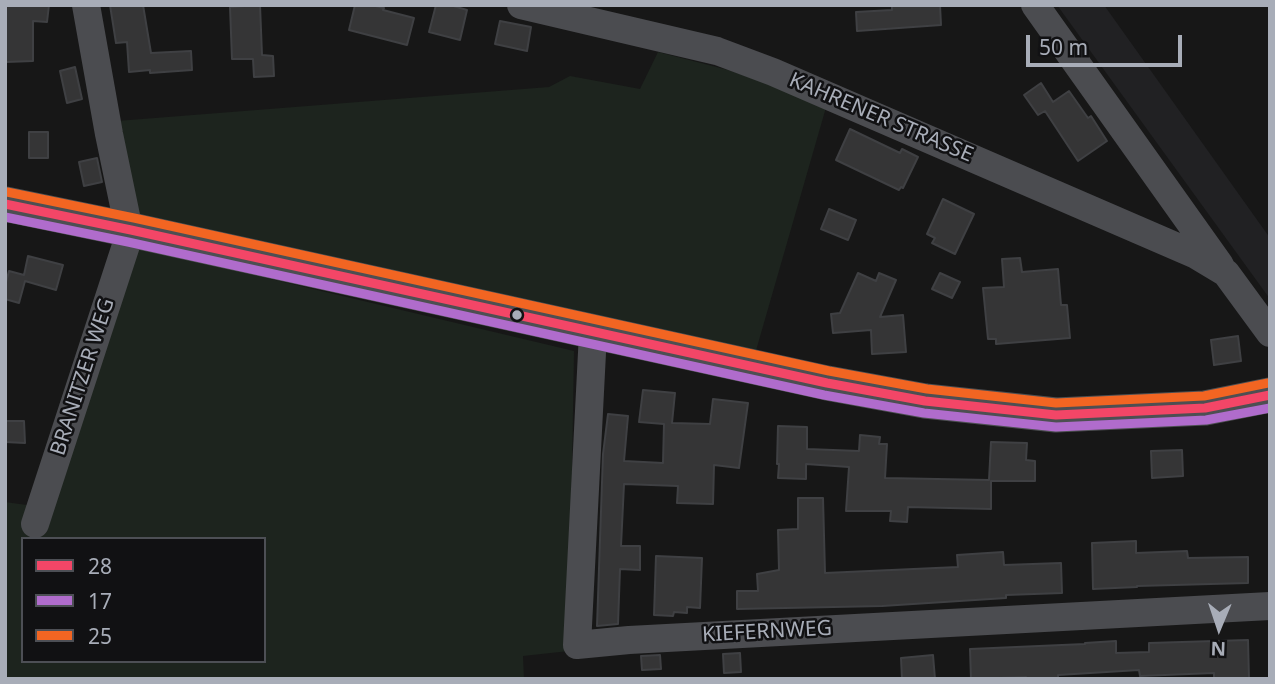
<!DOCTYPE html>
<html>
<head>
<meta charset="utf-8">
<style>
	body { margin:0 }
	#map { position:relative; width:1275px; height:684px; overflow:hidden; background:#171717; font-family:"Noto Sans",sans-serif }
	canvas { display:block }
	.frame { position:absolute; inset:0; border:7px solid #a8adb8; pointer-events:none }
	.legend { position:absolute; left:21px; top:537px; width:245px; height:126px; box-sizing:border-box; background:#111113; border:2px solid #4d4f55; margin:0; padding:9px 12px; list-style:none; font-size:21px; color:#a8adb8 }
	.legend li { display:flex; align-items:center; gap:14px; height:35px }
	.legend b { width:35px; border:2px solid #4d4f55 }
	.north { position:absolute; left:1184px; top:593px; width:70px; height:70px; -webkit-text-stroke:5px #111113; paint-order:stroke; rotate:182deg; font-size:19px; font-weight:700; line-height:28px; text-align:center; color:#a8adb8 }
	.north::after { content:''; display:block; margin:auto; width:24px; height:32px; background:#a8adb8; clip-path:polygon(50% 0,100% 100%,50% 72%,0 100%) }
	.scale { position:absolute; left:1026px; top:35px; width:156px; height:32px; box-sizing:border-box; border:4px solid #a8adb8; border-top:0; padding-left:9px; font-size:21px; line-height:24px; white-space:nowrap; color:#a8adb8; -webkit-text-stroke:5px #111113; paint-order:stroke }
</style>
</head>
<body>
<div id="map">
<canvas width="1275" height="684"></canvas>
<div class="frame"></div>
<ul class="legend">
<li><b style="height:9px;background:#f34667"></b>28</li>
<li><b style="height:9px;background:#b06ccc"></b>17</li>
<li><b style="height:9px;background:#f26522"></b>25</li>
</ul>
<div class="north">N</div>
<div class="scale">50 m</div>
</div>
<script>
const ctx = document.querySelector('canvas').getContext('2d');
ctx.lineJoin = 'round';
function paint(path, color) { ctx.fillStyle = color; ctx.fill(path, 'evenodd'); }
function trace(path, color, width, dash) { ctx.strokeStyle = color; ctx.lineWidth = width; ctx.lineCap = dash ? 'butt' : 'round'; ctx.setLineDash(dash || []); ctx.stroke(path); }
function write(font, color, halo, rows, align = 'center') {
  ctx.font = font + ' "Noto Sans",sans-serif'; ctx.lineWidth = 5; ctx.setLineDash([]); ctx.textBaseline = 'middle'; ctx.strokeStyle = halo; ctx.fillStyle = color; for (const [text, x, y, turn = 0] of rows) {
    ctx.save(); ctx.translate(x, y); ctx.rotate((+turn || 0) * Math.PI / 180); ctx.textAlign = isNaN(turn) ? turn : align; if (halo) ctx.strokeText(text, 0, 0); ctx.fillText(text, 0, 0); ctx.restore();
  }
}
paint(new Path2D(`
	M1057,5h47l166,233v61z`), '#212123');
paint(new Path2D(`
	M658,52l70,18 99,34 -72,250 -620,-130 -18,-103 432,-34 21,-11 70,13z
	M132,246l442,105 -5,300 -46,5 1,23h-519v-177l29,4zM23,539h241v122h-241z`), '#1d241e');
const building = new Path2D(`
	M5,5h44l-2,17 -14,-1v40l-27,1z
	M110,5h33l8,48 40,-2 1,19 -42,3v-3l-21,2 -2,-30 -11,1z
	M260,5l2,50 11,1 1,20 -20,1 -1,-18h-21l-2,-52z
	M355,5h16l13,3 -1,2 31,8 -7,27 -58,-15z
	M436,5h14l17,5 -7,30 -31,-8z
	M909,5h31l1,20 -84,6 -1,-19 36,-2v-4z
	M500,21l31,6 -4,24 -32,-7z
	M75,67l7,32 -15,4 -7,-32z
	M1041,83l12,19 16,-11 19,27 3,-2 16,25 -29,20 -33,-50 -7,4 -14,-20z
	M850,129l50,24 2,-4 16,8 -15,31 -2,-1 -2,3 -63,-30z
	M29,132h19v26h-19z
	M97,158l5,24 -18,4 -5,-24z
	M943,199l31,15 -19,40 -23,-11 3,-5 -8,-4z
	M829,209l27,11 -8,20 -27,-11z
	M28,256l35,9 -7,25 -31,-9 -6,22 -14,-4v-13l4,-15 15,4z
	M1020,258l2,14 36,-3 3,36h6l3,33 -74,6v-5h-8l-5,-51 21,-1 -2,-28z
	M858,273l18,8 3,-8 17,7 -16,37 23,-2 3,37 -34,2 -1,-24 -38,3 -2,-19 9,-1z
	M940,273l20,9 -8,16 -20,-9z
	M1238,336l3,25 -27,4 -3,-25z
	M643,390l32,3 -3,30 38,1 3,-25 35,4 -9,65 -25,-3 -1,39 -36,-1 1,-17 -54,-2 -3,62h19v24l-20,-1 -2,55 -21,2 6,-172 5,-40 20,2 -4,45 39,2 1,-39 -25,-2z
	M5,421h19l1,22 -20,-1z
	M778,426l29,1v22l52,2 1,-16 20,2 -1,7h8l-2,34 104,2 2,-38 36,1 -1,17 9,1v20h-44v28l-83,-2 -1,15 -17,-1 1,-10h-45l3,-44 -43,-3v15l-28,-1 1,-14h-2z
	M1182,450l1,26 -31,2 -1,-27z
	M798,498h25l2,75 133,-6 -1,-12 46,-3 1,13 57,-2 1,30 -56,2v3l-124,8 -145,3v-18h21l-1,-17 22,-4 -1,-40 20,-1z
	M1136,541v12l51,-2 1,7 60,-1v26l-111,3v1l-44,2 -1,-46z
	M656,556l46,2 -2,50 -13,-1v6l-13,-1 -1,4 -19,-1z
	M1248,640l1,39h-35v-6l-74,3 -1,-6 -81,5v4h-31l-1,-2 -55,2 -1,-30 115,-5v-1l31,-2v12l33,-1v-9z
	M740,653l1,19 -17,1 -1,-19z
	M660,655l1,14 -19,1 -1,-14z
	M933,655l2,24h-33l-1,-21z`);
paint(building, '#353536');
trace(building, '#3f4043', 2);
trace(new Path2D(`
	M86,5l23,129 20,96
	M521,5l196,46 56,21 423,183 30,18 44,60
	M1035,5l185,260
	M593,333l-16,312 52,-5 641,-34
	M35,524l96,-294`), '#4b4c50', 28);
trace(new Path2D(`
	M5,204l126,26 696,153 98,18 131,14 149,-7 65,-13`), '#4d4f52', 35);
trace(new Path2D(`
	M5,204l126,26 696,153 98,18 131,14 149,-7 65,-13`), '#f34667', 9);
trace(new Path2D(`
	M5,217l123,25 696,153 100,18 132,14 150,-7 64,-12`), '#b06ccc', 9);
trace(new Path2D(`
	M7,192l127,26 695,153 98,18 129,14 148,-7 64,-13`), '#f26522', 9);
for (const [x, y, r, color] of [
	[517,315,6,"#a8adb8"]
]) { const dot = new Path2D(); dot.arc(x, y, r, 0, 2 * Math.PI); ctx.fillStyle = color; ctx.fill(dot); trace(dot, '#111113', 2.5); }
write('21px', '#a8adb8', '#111113', [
	["KAHRENER STRASSE",881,118,23],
	["BRANITZER WEG",83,377,-72],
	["KIEFERNWEG",767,632,-3]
]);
</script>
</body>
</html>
